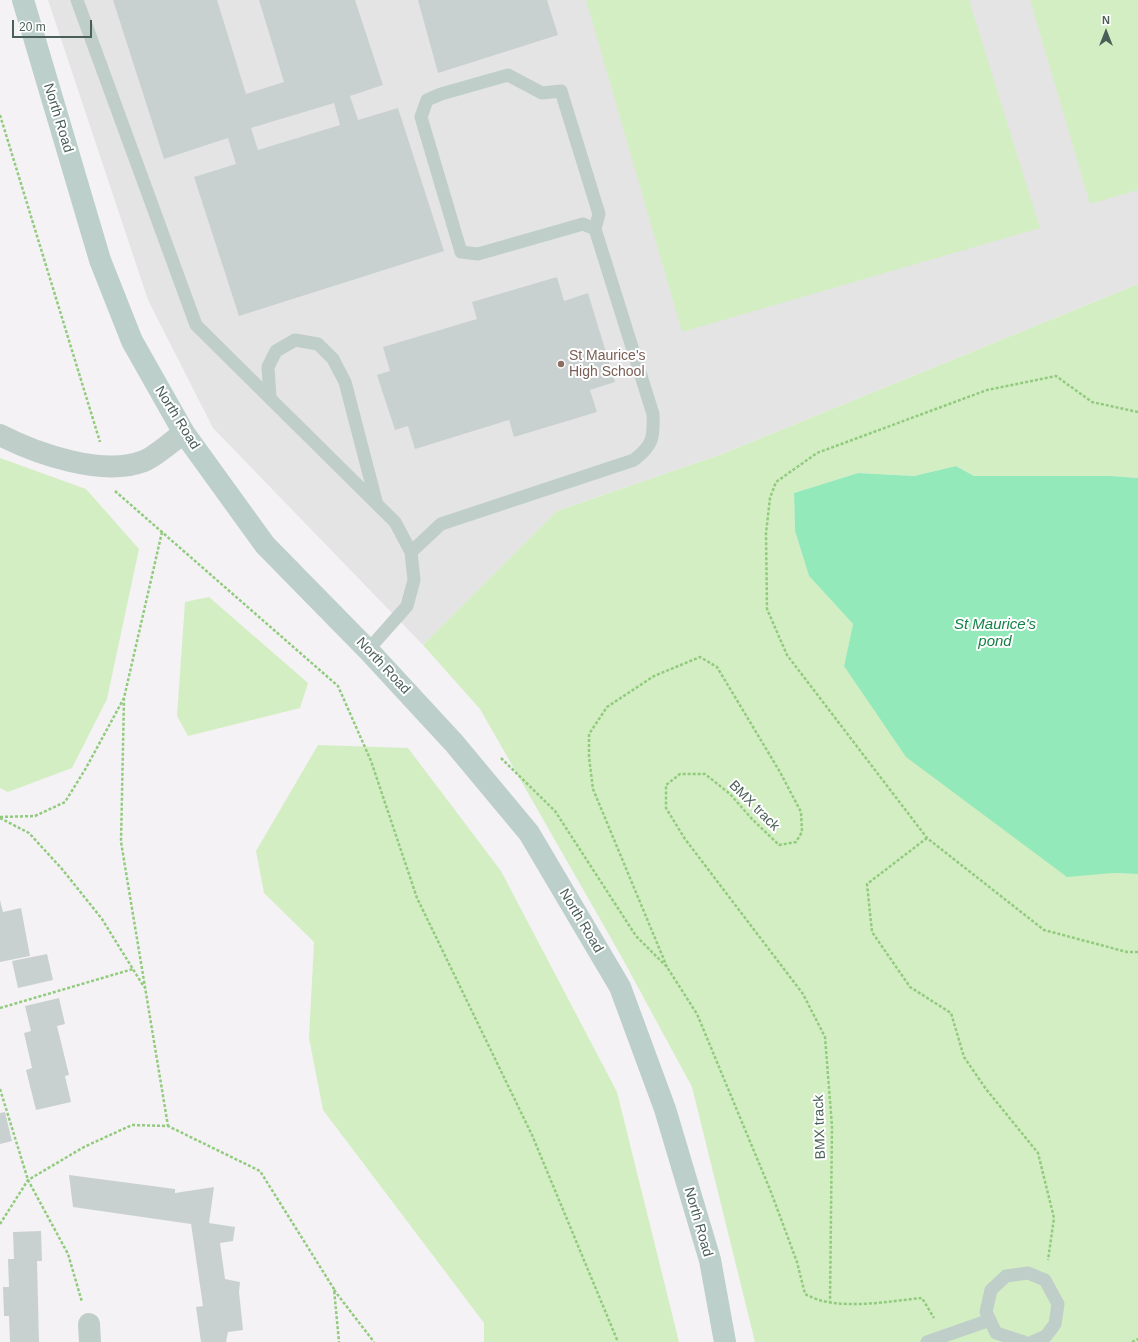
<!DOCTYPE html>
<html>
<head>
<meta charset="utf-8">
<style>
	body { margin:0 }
	#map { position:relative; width:1138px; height:1342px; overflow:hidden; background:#f4f2f4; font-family:Helvetica,sans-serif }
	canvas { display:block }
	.north { position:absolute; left:1086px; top:12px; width:40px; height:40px; -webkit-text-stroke:3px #fff; paint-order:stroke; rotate:0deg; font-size:11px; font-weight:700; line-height:16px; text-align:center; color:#4b5f59 }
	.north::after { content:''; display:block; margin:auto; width:14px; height:18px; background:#4b5f59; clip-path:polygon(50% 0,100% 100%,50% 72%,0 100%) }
	.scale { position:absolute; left:12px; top:20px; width:80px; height:18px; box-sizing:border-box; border:2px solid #4b5f59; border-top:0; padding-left:5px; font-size:12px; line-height:14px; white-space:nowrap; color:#4b5f59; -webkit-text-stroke:3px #fff; paint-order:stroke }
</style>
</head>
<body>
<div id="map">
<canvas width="1138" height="1342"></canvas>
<div class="north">N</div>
<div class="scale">20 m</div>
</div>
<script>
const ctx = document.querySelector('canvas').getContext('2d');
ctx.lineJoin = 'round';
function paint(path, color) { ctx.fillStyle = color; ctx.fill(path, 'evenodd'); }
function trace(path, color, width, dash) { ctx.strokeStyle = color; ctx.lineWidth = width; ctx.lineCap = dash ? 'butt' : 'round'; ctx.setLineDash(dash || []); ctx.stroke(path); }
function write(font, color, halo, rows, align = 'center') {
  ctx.font = font + ' Helvetica,sans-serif'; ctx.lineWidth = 4; ctx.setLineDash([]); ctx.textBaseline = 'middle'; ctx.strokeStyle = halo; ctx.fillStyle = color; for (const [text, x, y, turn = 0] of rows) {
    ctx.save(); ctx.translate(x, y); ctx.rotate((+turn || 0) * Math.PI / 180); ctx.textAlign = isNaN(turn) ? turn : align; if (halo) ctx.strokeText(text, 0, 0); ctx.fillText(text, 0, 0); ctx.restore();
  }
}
paint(new Path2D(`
	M48,0h1090v284l-416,170 -165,57 -134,134 -210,-217 -65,-128z`), '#e5e4e5');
paint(new Path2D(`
	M586,0h383l71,228 -358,104z
	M1030,0h108v190l-48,14z
	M1138,284v194l-27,-2h-137l-18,-10 -42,10 -56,-3 -64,20 1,38 14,45 44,48 -9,42 269,207 25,1v468h-383l-63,-255 -72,-133 -140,-245 -57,-64 134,-134 165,-57z
	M0,458l86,31 53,60 -32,150 -35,69 -64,24 -8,-4z
	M209,597l99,86 -8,25 -112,28 -11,-20 8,-114z
	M318,745l90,3 93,123 116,221 62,250h-195v-19l-161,-213 -14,-72 5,-96 -50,-49 -8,-42z`), '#d4eec4');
paint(new Path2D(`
	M956,466l18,10h137l27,2v396l-25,-1 -46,4 -161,-120 -62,-91 9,-42 -44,-48 -14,-45 -1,-38 64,-20 56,3z`), '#94e9ba');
paint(new Path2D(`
	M113,0h104l29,94 38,-12 -25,-82h96l28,85 -33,11 8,24 40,-12 46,143 -205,65 -45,-139 42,-13 -8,-26 -64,21zM334,103l6,22 -82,25 -7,-22z
	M418,0h129l11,35 -120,38z
	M557,277l7,24 24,-8 27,89 -25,8 7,22 -83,25 -5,-17 -94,29 -7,-23 -13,4 -18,-55 13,-4 -7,-24 94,-28 -5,-17z
	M0,900l3,12 18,-4 9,48 -30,6z
	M47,954l6,26 -35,8 -6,-27z
	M59,998l6,26 -8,2 12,49 -4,1 6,26 -35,8 -10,-40 6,-2 -8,-35 7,-2 -6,-25z
	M5,1112l7,29 -12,3v-31z
	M69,1175l106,14v4l39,-6 -5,36 26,4 -2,14 -13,2 5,36 15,3 -1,10 4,38 -15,2 -2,10h-25l-5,-35 7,-1 -12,-82 -118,-17z
	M41,1231l1,30h-5l2,81h-29l-1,-26h-5l-1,-29h6l-1,-28h6l-1,-27z`), '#c9d1d0');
trace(new Path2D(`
	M0,115l100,327
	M1138,412l-46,-10 -36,-26 -69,14 -170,63 -41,29 -6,16 -4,35 1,76 20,46 140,183 117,92 83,22h11
	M115,491l223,195 33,75 46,137 115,237 86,207
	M162,532l-38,166 -3,144 47,284
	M501,758l54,53 81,125 31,31 30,47 74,178 26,70 8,32c31,18 83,7 117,4l12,20
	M0,817l35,-1 30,-14 21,-34 38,-70
	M0,818l29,15 33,36 40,50 42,68
	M927,838l-60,46 5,48 38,55 41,26 13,44 22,32 52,64 16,65 -6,42
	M667,967l-74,-178 -4,-32v-23l18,-27 47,-31 46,-19 17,10 63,105 21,40 1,20 -6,10 -17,3 -27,-26 -22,-25 -25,-20h-25l-14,11v23l19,31 118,155 22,43 7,89 -2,176
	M0,1008l133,-39
	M0,1089l28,91 40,74 14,48
	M0,1224l28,-44 56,-33 48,-22 36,1 92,45 74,118 5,53
	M334,1290l40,52
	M1132,1342l6,-3`), '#91cb7d', 2.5, [3, 2]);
trace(new Path2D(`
	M77,0l119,325 199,197 16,30 3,28 -7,26 -39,44
	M508,75l34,18 19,-2 38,123 -4,15 -12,-5 -105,30 -17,-2 -40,-135 6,-17 14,-6z
	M270,398l-2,-31 8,-16 19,-11 23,4 15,15 12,23 31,119
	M411,552l30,-28 193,-64c19,-15 20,-22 19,-46l-58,-185
	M927,1342l63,-22
	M1024,1342l-28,-9 -10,-21 5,-22 15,-14 22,-3 17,7 13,24 -3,20 -9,12 -14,6`), '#bfcec9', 13);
trace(new Path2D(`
	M0,435c37,19 103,42 144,26 12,-5 28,-20 40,-28
	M89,1324l1,18`), '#bfcec9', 22);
trace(new Path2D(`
	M23,0l77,260 32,81 52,92 81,112 103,105 86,93 75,90 91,154 45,122 45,151 15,82`), '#bccfcb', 22);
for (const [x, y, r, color] of [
	[561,364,4,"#8d6e63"]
]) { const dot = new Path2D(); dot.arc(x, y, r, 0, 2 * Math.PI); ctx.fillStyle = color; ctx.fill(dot); trace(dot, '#fff', 1.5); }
write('14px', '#4b5f59', '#fff', [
	["North Road",58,118,73],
	["North Road",177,418,58],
	["North Road",383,666,47],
	["BMX track",754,806,45],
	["North Road",581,921,59],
	["BMX track",820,1127,-92],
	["North Road",698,1222,74]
]);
write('14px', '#785e54', '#fff', [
	["St Maurice's",569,356],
	["High School",569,372]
], 'left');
write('italic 15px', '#138345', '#fff', [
	["St Maurice's",995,625],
	["pond",995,642]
]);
</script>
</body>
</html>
